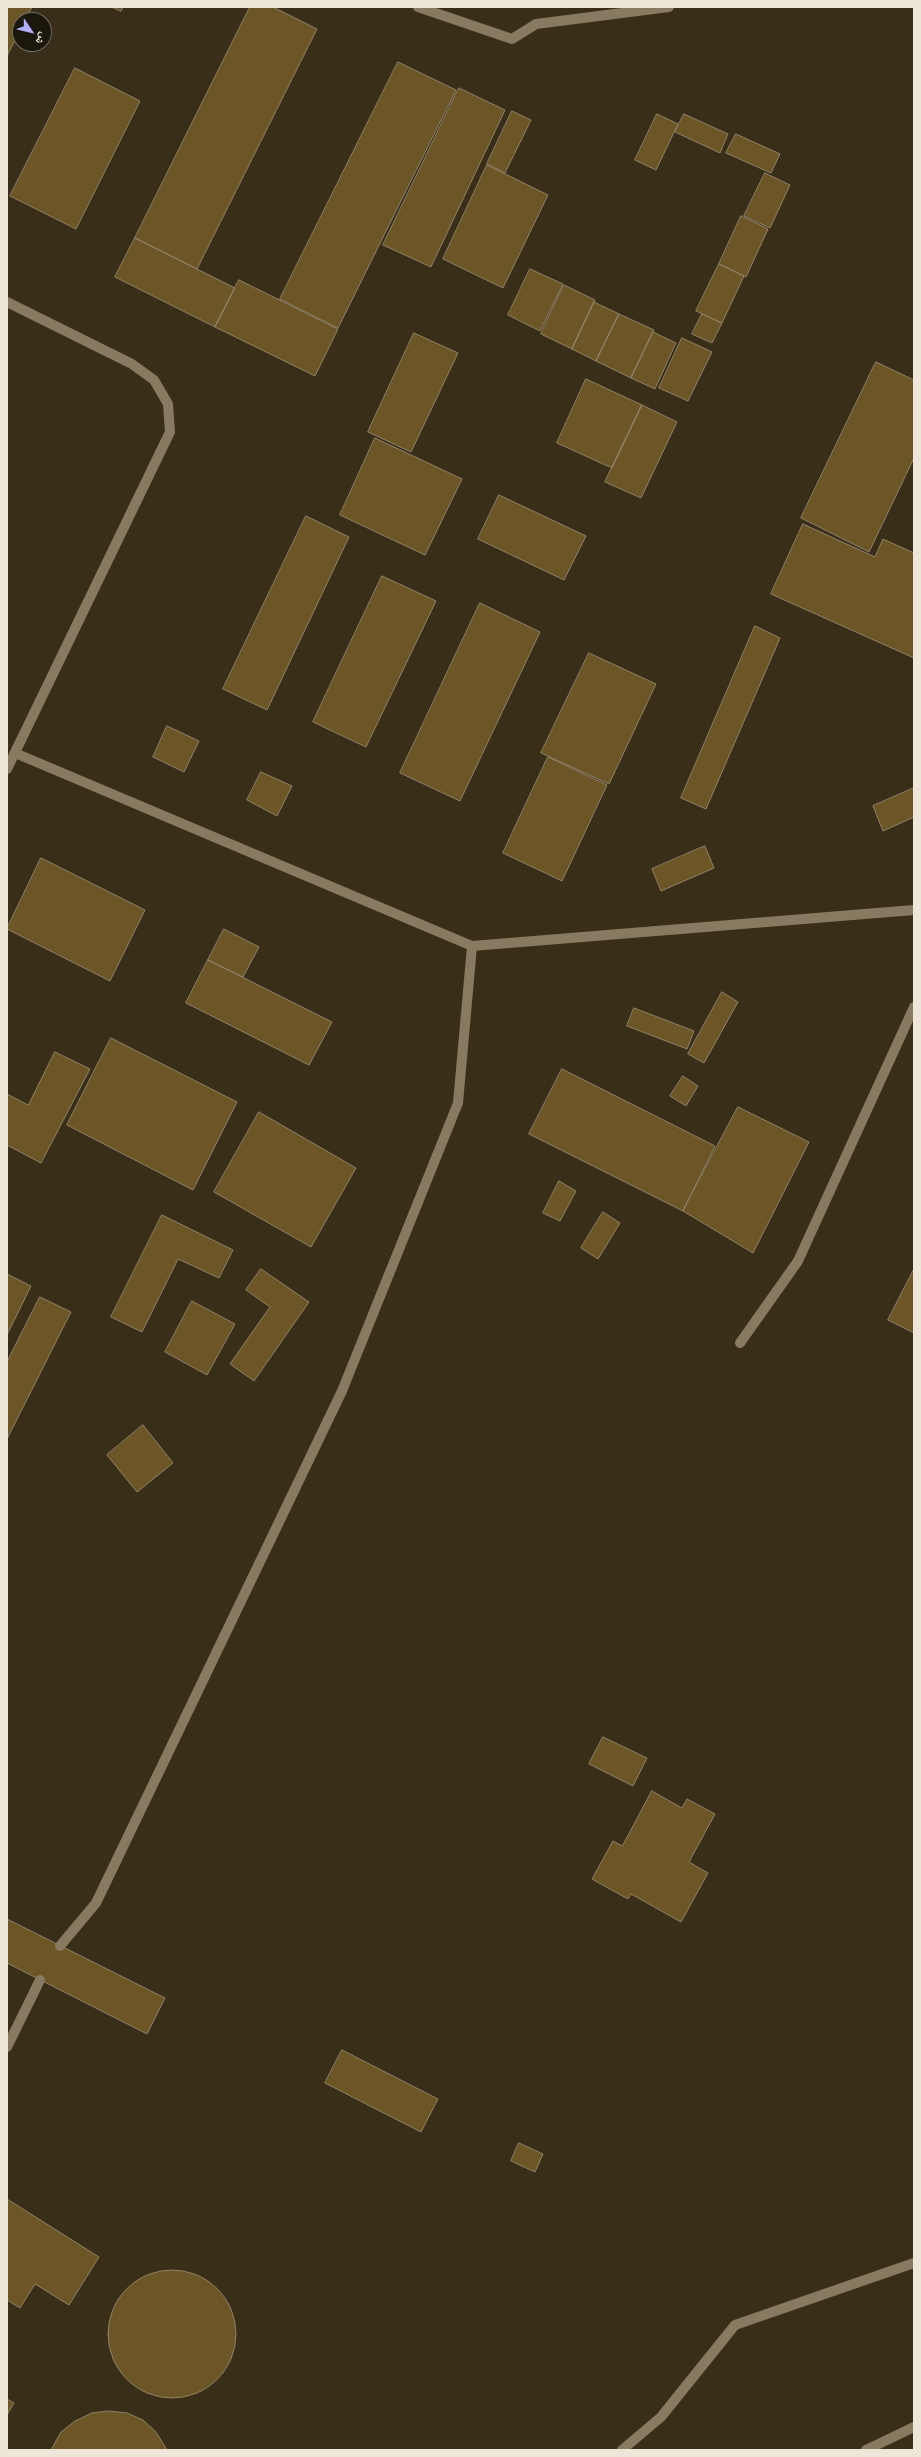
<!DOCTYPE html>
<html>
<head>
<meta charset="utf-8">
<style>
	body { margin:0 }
	#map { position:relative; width:921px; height:2457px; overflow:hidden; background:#392e17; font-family:"Sofia Sans Condensed","Noto Naskh Arabic",sans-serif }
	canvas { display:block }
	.frame { position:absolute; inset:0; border:8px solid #eee7d9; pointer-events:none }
	.north { position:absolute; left:12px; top:12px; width:40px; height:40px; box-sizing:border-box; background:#1c170d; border:1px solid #706a5f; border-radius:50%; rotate:125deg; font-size:11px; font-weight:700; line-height:16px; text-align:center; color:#eee7d9 }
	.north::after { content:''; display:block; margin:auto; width:14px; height:18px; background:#b2adf9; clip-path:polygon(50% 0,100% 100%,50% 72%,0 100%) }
</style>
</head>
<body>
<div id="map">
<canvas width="921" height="2457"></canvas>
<div class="frame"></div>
<div class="north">ش</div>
</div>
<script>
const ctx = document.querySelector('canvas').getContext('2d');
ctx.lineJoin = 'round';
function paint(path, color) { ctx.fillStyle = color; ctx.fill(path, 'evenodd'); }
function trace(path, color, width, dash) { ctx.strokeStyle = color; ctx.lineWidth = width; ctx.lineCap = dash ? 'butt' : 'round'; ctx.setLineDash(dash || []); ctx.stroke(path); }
const building = new Path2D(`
	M7,7h25l-7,13h-5v10l-13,26z
	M112,7h11l-2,4z
	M250,7h23l44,22 -120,240 -62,-31z
	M398,62l58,28 -118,238 -58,-29z
	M75,68l65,33 -64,128 -66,-33z
	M459,88l46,22 -74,157 -48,-22z
	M512,111l19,9 -26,53 -18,-9z
	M657,114l21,10 -22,46 -21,-10z
	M684,114l44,20 -8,19 -45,-21z
	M736,134l44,20 -9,19 -45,-20z
	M487,165l61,30 -45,93 -60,-29z
	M765,173l25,12 -20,43 -26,-12z
	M741,216l27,13 -22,48 -27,-13z
	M135,238l100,50 -20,39 -100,-50z
	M719,264l25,12 -22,47 -26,-12z
	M530,269l33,15 -23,47 -32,-16z
	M239,280l99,49 -23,47 -100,-49z
	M564,285l31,15 -23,49 -31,-15z
	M594,302l25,12 -23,47 -24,-12z
	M619,314l35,16 -23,48 -35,-17z
	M702,314l20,9 -10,20 -20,-9z
	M653,332l23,11 -21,46 -24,-11z
	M414,333l44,20 -47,99 -43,-20z
	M682,338l30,14 -24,49 -29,-13z
	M876,362l38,18v78l-45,94 -68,-34z
	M586,379l56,26 -30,63 -55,-25z
	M642,405l35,17 -36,76 -36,-16z
	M375,438l87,41 -37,76 -85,-40z
	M499,495l87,41 -22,44 -86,-41z
	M306,516l43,21 -82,173 -44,-21z
	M803,524l72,33 8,-18 31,14v105l-143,-64z
	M382,576l54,25 -70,146 -53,-25z
	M480,603l60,29 -80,169 -60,-28z
	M755,626l25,12 -74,171 -25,-11z
	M589,653l67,31 -47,100 -68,-31z
	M167,726l32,15 -15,31 -31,-15z
	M548,757l59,28 -45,96 -59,-28z
	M261,772l31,14 -15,30 -30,-16z
	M914,788v29l-31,14 -10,-25z
	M705,846l9,22 -53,23 -9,-22z
	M41,858l104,52 -35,71 -103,-52z
	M224,929l35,18 -16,30 -35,-17z
	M208,960l124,62 -23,43 -123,-62z
	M722,992l16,10 -34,61 -16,-9z
	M634,1008l60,23 -7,18 -60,-23z
	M111,1038l126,64 -44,88 -126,-65z
	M55,1052l35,17 -49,94 -34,-18v-51l21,11z
	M562,1069l153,77 -32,65 -154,-77z
	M683,1076l15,10 -12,20 -16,-10z
	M738,1107l71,35 -56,111 -70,-42z
	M259,1112l97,56 -45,79 -97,-55z
	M559,1181l17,10 -16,30 -17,-8z
	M603,1212l17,11 -22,36 -17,-11z
	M162,1215l71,35 -14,28 -41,-19 -36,73 -31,-15z
	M261,1269l48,33 -55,79 -24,-17 40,-57 -24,-17z
	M914,1269v64l-26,-13z
	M7,1274l24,12 -24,49z
	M40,1297l31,15 -64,127v-77z
	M192,1301l43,23 -28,51 -42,-23z
	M143,1425l30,38 -36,29 -30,-37z
	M603,1737l44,21 -14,28 -44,-22z
	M652,1791l30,17 5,-9 28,15 -26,48 19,11 -27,49 -50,-28 -3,5 -36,-20 21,-38 9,5z
	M7,1919l158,79 -18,36 -140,-71z
	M342,2050l96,49 -17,33 -96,-49z
	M519,2143l24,11 -8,18 -24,-11z
	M7,2199l92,58 -30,48 -34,-21 -15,24 -13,-8z
	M108 2334a64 64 0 1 1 128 0a64 64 0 1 1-128 0Z
	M7,2399l7,4 -7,12z
	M109,2411l18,2 16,7 13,12 11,18h-116l10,-18 14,-11 17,-8z`);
paint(building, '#6c5627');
trace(building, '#8f8268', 1);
trace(new Path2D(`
	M418,7l94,32 24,-15 133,-17
	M7,302l125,62 22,16 14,24 2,28 -163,337
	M15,753l457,193 442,-36
	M740,1343l58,-82 116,-254
	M60,1946l36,-43 246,-512 116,-288 14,-157
	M7,2047l33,-67
	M622,2450l39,-33 74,-92 179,-62
	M866,2450l48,-23`), '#887a61', 10);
</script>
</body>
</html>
